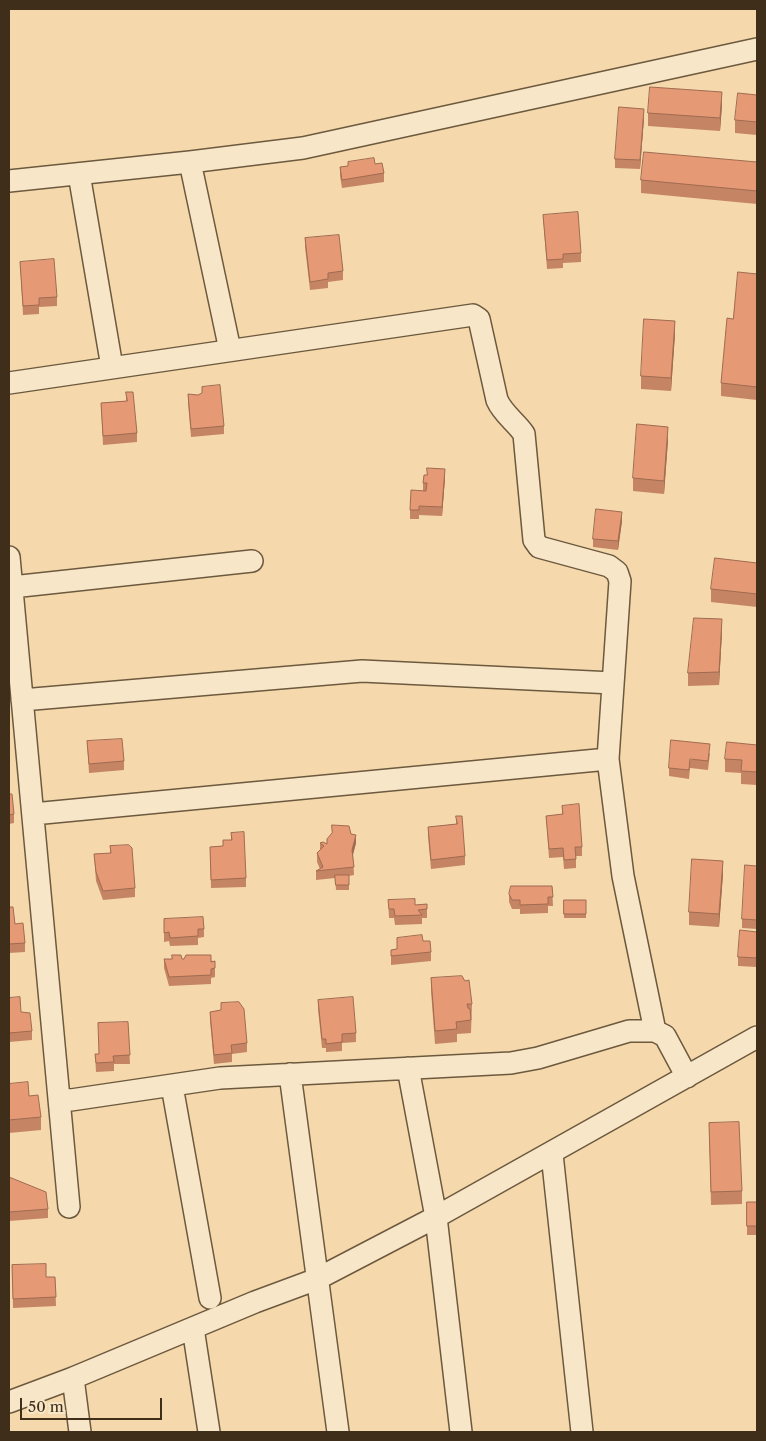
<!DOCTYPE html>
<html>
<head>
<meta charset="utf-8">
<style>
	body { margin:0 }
	#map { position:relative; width:766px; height:1441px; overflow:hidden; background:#f5d9ac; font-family:"Libre Caslon Text",serif }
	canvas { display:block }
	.frame { position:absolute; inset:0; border:10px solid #3f2e19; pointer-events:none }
	.scale { position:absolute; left:20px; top:1398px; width:142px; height:22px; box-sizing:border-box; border:2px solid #3f2e19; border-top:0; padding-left:6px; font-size:15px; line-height:18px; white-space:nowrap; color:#3f2e19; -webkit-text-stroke:4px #f8e6c9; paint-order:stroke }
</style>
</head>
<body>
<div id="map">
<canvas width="766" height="1441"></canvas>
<div class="frame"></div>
<div class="scale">50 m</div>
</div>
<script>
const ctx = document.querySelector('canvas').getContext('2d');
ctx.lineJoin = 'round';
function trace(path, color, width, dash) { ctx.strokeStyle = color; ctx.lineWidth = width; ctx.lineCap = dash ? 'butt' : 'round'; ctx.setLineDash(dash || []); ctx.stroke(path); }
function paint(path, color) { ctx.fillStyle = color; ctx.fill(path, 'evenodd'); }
const street = new Path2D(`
	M190,162l40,188
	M79,174l33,193
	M9,181l181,-19 113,-14 454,-99
	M9,383l464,-68 6,4 18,81c6,14 19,22 27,34l10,106 5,7 70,19 8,6 3,9 -12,178 15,117 32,155
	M9,557l60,650
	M12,587l240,-26
	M22,700l340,-29 251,12
	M33,814l575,-55
	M408,1068l28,149 25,215
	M290,1074l48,358
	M172,1086l38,212
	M59,1098l12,2 149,-22 291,-15 27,-5 91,-27h26l10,5 22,41
	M552,1154l30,278
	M193,1328l16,104
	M73,1378l7,54
	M9,1402l64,-24 182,-76 62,-23 119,-62 321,-180`);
trace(street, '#6c593e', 24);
trace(street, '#f8e6c9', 21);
paint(new Path2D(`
	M757,95v40l-22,-2v-13z
	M722,105l-2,26 -72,-5v-13z
	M644,118l-4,51 -25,-1v-9z
	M348,162l27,2 9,9v9l-42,6 -2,-12v-9l8,-1z
	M757,162v42l-116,-11v-13z
	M543,215l38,38v9l-18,1v5l-16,1z
	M305,238l38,33v9l-15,2v6l-18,2 -5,-43z
	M20,262l37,35v9l-18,1v7l-16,1z
	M757,274v126l-36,-4v-13l12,-64z
	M675,334l-4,57 -30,-2v-13z
	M126,392l11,41v9l-34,3 -2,-42 25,-2z
	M188,394l36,32v8l-33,3 -3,-34z
	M668,440l-4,54 -31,-3v-13z
	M445,478l-3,38 -23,-1v4h-9v-9l13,-19v-8z
	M622,521l-4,29 -25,-3v-8z
	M757,563v44l-46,-5v-13z
	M722,632l-3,53 -31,1v-13z
	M87,741l37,20v9l-35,3z
	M757,745v40l-16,-1v-11l-16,-1v-13z
	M710,753l-2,17 -18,-2 -1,11 -20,-3v-8z
	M9,794l5,20v9l-5,1z
	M562,806l20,41v9h-6v12l-12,1 -1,-12 -14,1 -3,-42 16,-2z
	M456,816l9,40v9l-34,4 -3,-33v-9l28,-3z
	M231,833l15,45v9l-35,1 -1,-41 13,-1 8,-6z
	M351,834l5,9 -3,12 1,20 -5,1v14h-13l-1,-12 -19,2v-9l4,-2 -3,-7v-9l3,-3v-7h7z
	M110,846l25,42v9l-32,3 -7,-19 -2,-27 16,-1z
	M757,866v63l-15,-1v-9z
	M723,874l-4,53 -30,-2v-13z
	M552,886l1,20h-5v7l-28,1v-5h-8l-3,-7v-8z
	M388,900l27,5 12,-1v14h-5v6l-27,1 -1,-7h-5z
	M564,900h22v18h-22z
	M9,907l6,17 10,19v9l-16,1z
	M164,919l40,10v8l-6,1v7l-28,1 -1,-5 -5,1z
	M757,932v35l-19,-1v-9z
	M423,941l8,11v9l-40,4v-15l6,-1z
	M164,959h18l33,2v16l-4,1v6l-42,2 -5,-18z
	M431,978l41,26 -1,29 -14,1v8l-22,2 -4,-53z
	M9,998l12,14 11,19v9l-23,2z
	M318,1000l38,33v9l-14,1v8l-16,1v-4h-4l-4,-39z
	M221,1003l26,40v9l-15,2v8l-18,2 -4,-43v-9l11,-2z
	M128,1022l2,42h-16v7l-18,1 -1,-18h4z
	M9,1084l20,12 12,21v13l-32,3z
	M709,1123l33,68v13l-31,1z
	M9,1177l39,32v9l-39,3z
	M747,1202h10v33h-10z
	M12,1265l34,12h9l1,29 -43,2z`), '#c58464');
paint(new Path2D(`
	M722,92v13l-2,26v-13z
	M644,109v9l-4,51v-9z
	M675,321v13l-4,57v-13z
	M668,427v13l-4,54v-13z
	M445,469v9l-3,38v-9z
	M622,512v9l-4,29v-9z
	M722,619v13l-3,53v-13z
	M356,835v8l-4,15v-8z
	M723,861v13l-4,53v-13z`), '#a06b51');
const building = new Path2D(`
	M650,87l72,5 -2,26 -72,-5z
	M738,93l19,2v27l-22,-2z
	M619,107l25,2 -4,51 -25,-1z
	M644,152l113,10v29l-116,-11z
	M374,158l1,6 7,-1 2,10 -42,7 -2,-13 8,-1v-4z
	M578,212l3,41 -18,1v5l-16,1 -4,-45z
	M339,235l4,36 -15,2v6l-18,3 -5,-44z
	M54,259l3,38 -18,1v7l-16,1 -3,-44z
	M738,272l19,2v113l-36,-4 6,-65 6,1z
	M644,319l31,2 -4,57 -30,-2z
	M220,385l4,41 -33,3 -3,-35 10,1 4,-2v-6z
	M126,392h7l4,41 -34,3 -2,-33 26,-2z
	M637,424l31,3 -4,54 -31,-3z
	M427,468l18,1 -3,38 -23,-1v4h-9l1,-20 15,1 1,-8h-4l1,-8h3z
	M596,509l26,3 -4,29 -25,-2z
	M715,558l42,5v31l-46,-5z
	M694,618l28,1 -3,53 -31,1z
	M122,739l2,22 -35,3 -2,-23z
	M671,740l39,4 -2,17 -18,-2 -1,11 -20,-2z
	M727,742l30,3v27l-16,-1 1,-11 -17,-1z
	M9,794h3l2,20 -5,1z
	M579,804l3,43h-7l1,12 -12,1 -1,-12 -14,1 -3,-33 17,-2 -1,-8z
	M456,816h6l3,40 -34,4 -3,-33 29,-3z
	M332,825l17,1 2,8 5,1 -4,15 2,17 -38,4 7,-4 -6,-14 7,-7 -4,-3 3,-1 4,2v-5l5,-6z
	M244,832l2,46 -35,2 -1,-33 13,-1v-6h9l-1,-7z
	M129,845l3,3 3,40 -32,3 -7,-19 -2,-18 17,-1 -1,-7z
	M692,859l31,2 -4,53 -30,-2z
	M745,865l12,1v54l-15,-1z
	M335,875h14v10h-13z
	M511,886h41l1,11h-5v7l-28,1v-5h-8l-3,-6z
	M415,899v6l12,-1v5l-9,1 4,5 -27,1 -1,-7h-5l-1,-9z
	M564,900h22v14h-22z
	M9,907h4l2,17 8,-1 2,20 -16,1z
	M203,917l1,12h-6v7l-28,2 -1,-6 -5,1v-14z
	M740,930l17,2v26l-19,-1z
	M422,935l1,6h7l1,11 -40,4v-6l6,-1v-11z
	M172,955h9l1,4h2l2,-4h25v7l4,-1v7l-4,1v6l-42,2 -5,-18h8z
	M462,976l3,5 4,-1 3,24h-5l1,4 2,1 1,11 -15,2 1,7 -22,2 -4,-53z
	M20,997l1,15 9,1 2,18 -23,2v-35z
	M353,997l3,36 -14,1v8l-16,2v-5h-4l-4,-39z
	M239,1002l5,7 3,34 -16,2 1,8 -18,2 -4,-43 11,-2v-7z
	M128,1022l2,33 -17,1 1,6 -18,1 -1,-9h4l-1,-31z
	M28,1082l1,14 9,-1 3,22 -32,3v-36z
	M739,1122l3,69 -31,1 -2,-69z
	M9,1177l37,15 2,17 -39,3z
	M747,1202h10v24h-10z
	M46,1264v13h9l1,20 -43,2 -1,-34z`);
paint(building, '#e59974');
trace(building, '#a06b51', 1);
</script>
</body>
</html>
